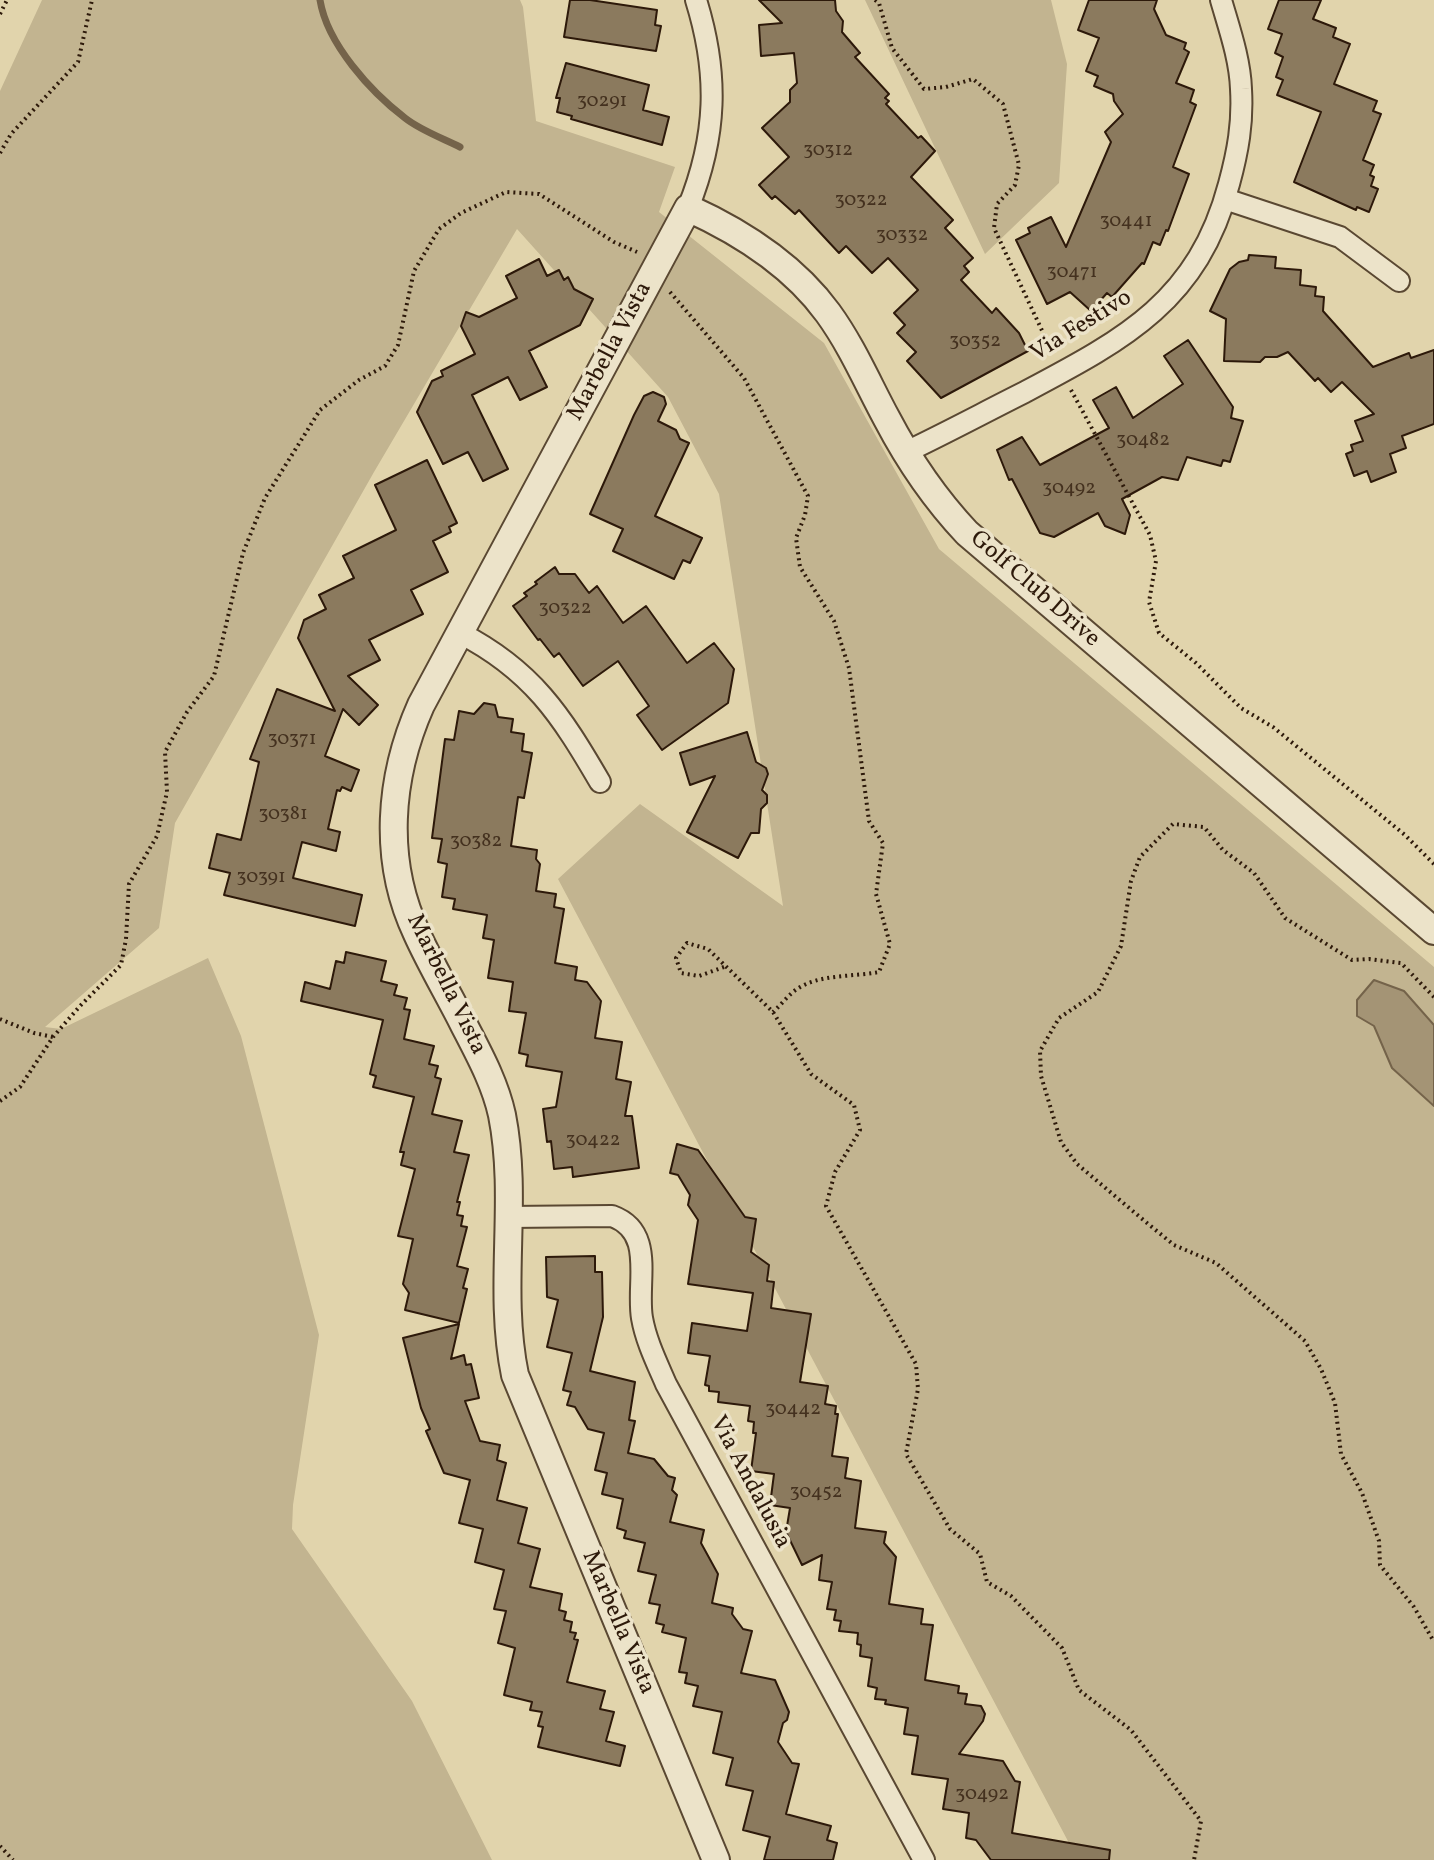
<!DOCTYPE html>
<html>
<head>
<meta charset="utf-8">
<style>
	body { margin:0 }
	canvas { display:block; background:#e1d4ac }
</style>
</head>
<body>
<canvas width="1434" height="1860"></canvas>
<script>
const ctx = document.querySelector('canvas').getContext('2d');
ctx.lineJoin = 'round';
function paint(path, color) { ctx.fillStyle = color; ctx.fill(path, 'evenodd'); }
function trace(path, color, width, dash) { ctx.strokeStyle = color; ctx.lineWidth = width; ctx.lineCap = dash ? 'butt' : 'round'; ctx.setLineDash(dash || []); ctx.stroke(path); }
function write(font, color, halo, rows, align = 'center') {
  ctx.font = font + ' Vollkorn,serif'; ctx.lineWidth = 7; ctx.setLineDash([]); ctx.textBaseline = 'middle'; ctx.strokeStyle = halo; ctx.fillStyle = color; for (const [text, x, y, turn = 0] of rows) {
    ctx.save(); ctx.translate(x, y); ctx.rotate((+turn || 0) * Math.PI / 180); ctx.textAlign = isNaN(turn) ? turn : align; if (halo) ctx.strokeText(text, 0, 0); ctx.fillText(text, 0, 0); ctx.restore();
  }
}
paint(new Path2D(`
	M42,0h478l3,7 13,114 139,46 -16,45 165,131 115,206 495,418v893h-356l-520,-981 82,-75 143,102 -64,-412 -51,-97 -151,-168 -143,243 -199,351 -16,105 -114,99 16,2 147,-71 33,78 78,299 -26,170 -1,24 120,172 80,159h-492v-1769z
	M865,0h186l16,64 -8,119 -74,71z`), '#c2b490');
const water = new Path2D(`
	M1374,980l30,11 30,34v81l-42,-38 -18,-42 -17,-10v-16z`);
paint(water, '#a49475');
trace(water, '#74634a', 2);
trace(new Path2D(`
	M320,0c7,44 51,92 85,118 15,12 37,20 55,29`), '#74634a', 7);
const building = new Path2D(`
	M570,0h20l67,10 -2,15 6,1 -5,25 -92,-14z
	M759,0h76l1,11 7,10 -1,11 18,21 -5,4 34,37 -4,4 4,3 -3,3 32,34 3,-2 14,15 -24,26 42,43 -8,8 28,30 -9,8 5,6 -8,8 31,33 4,-5 23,25 9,18 -87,47 -34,-37 9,-9 -19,-19 8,-8 -11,-12 24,-23 -30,-32 -16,15 -26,-27 -7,7 -40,-43 -4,4 -20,-18 -3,3 -13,-14 30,-28 -27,-29 28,-26v-12l7,-7 -3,-30 -33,3 -2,-31 23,-2z
	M1089,0h68l-3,9 12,26 20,8 -2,6 5,3 -13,31 18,7 -4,12 6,3 -23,62 16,7 -21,57 -2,-1 -6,15 -7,-3 -9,22 -2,-1 -30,34 -5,-4 -16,18 -21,-19 -23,12 -31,-64 14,-7 -2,-5 23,-11 15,30 45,-105 -6,-10 18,-18 -9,-13 -1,-7 -19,-8 4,-10 -12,-5 13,-33 -21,-8z
	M1279,0h42l-8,19 23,9 -3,9 17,7 -16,40 43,17 -4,10 8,3 -18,46 11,5 -4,10 4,2 -3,9 7,3 -9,23 -12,-5 -1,3 -62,-28 27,-70 -44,-17 6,-15 -7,-3 7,-20 -8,-4 7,-19 -14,-5z
	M566,63l83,22 -6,25 26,7 -7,28 -91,-26 1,-3 -15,-4 3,-14h-4z
	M1249,255l27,2 -1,11 26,2 -1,15 16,2 -1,9 9,1 -1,14 50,56 36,-14 2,5 23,-8v74l-32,12 4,12 -16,6 6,18 -25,10 -4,-11 -13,5 -8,-22 7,-3 -2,-6 12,-4 -8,-20 19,-7 -32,-32 -11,10 -13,-14 -3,3 -27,-29 -11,5h-12l-5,5 -36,-1 2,-42 -16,-8 20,-42 9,-7 9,-2z
	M539,259l8,17 12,-6 5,10 4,-3 6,12 19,10 -13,26 -51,26 18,36 -27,13 -12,-23 -36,18 36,74 -25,12 -15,-29 -25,12 -26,-52 15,-31 11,-5 -2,-5 34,-17 -14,-28 5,-14 13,5 38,-19 -11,-22z
	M1188,340l45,67 -2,11 12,3 -13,41 -7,-2 -2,6 -34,-9 -9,23 -16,-3 -40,22 8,16 -5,19 -20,-8 -7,-13 -44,24 -14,-4 -28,-54 -3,1 -12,-30 25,-13 18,28 69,-37 -16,-28 23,-13 17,31 50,-34 -19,-28z
	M653,392l11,5 2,7 -8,17 18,9 4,9 9,4 -34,73 47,22 -12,25 -7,-3 -9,19 -61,-28 10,-22 -33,-15 44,-99 10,-19z
	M427,460l30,63 -8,4 2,5 -18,9 15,31 -37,18 12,24 -54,26 11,20 -32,16 30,29 -19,20 -16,-16 -18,47 34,14 -8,21 -9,-4 -2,4 -3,-1 -9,39 12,3 -4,19 -34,-9 -9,36 69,17 -7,31 -131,-31 6,-22 -21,-5 8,-34 24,6 18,-78 -9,-3 27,-70 58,22 -37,-73 6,-18 22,-11 -7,-14 35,-17 -11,-22 53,-26 -21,-45z
	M555,567l4,7h16l14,19 8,-7 26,37 23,-17 41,57 27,-20 20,26 -6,34 -66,47 -25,-35 12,-9 -31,-45 -35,25 -24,-33 -5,4 -14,-18 -2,1 -25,-34 14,-10 -3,-3 13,-9 -2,-2z
	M484,703l11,2 3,12 15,2 -2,13 13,2 -2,17 10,2 -8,45 -6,-1 -7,49 26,4 -1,9 4,5 -4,27 20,3 -2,13 10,2 -9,54 22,4 -2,13 12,2 14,19 -6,37 27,4 -6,37 15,3 -6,34h7l7,52 -66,9 -1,-10 -18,2 -3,-28 -4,1 -4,-33 13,-2 6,-35 -36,-6 2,-11 -9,-2 7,-40 -17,-2 4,-29 -25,-4 6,-38 -11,-2 4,-23 -34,-6 2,-10 -13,-2 5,-33 -9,-2 4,-23 -10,-1 13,-99 9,1 5,-29 15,3z
	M747,732l9,30 10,6 2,6 -6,16 5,5v8l-6,6 -2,24h-8l-13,25 -51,-26 28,-56 -25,9 -10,-32z
	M346,952l40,9 -5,20 16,4 -3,10 13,3 -3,11 6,1 -6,29 30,7 -5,18 9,2 -3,11 6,2 -9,35 30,7 -8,31 15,3 -12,47h3l-3,13 6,1 -2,10 6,1 -10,39 11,3 -5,19 4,1 -8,34 -54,-13 4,-17 -6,-9 10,-45 -15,-3 17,-67 -14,-4 3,-13h-4l14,-55 -41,-10 3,-11 -6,-2 13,-54 -82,-19 4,-19 25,7 6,-28 8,2z
	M677,1144l21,6 47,67 11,2 -5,33 18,13 -2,16 7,1 -3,26 40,6 -11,68 28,4 -3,18 11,2 -1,8h3l-6,42 16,2 -3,20 16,3 -6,47 31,4 -2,11 12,14 -7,47 34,5 -2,15 12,1 -8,55 34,6 -1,7 9,1 -2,10 16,2 4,8 -2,7 -24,33 44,7 12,20 5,1 -8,51 98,17 -1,10h-118l-15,-20 -10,-2 3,-25 -26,-4 5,-30 -36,-5 6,-38 -14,-2 4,-26 -23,-4 1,-4 -11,-1 2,-11 -9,-2 4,-28 -12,-2 1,-11 -4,-1 1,-11 -19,-2 2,-10 -7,-1 2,-10 -9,-1 5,-27 -13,-2 3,-25 -20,10 -16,-33 4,-24 -20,-3 4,-31 -23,-3 5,-38h-3l1,-11 -6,-1 2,-15 -32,-4 1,-10 -10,-1v-5l-4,-1 5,-29 -22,-3 4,-30 55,8 6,-38 -65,-9 10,-64 -10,-15 2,-10 -12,-20 -8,-2z
	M595,1256v16h7l1,45 -13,54 45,11 -6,38 6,1 -7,32 26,6 14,17 7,2 -3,12 5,5 -7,27 34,8 -3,13 17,31 -6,29 21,5 -1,6 11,15 9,2 -11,42 34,7 14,32 -2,8 -4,3 -5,19 14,21 7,1 -13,50 45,12 -4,14 10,3 -4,17h-69l6,-23 -27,-7 10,-39 -27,-6 7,-27 -20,-5 9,-41 -29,-6 5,-20 -13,-3 2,-10 -8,-1 7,-34 -24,-6 2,-7 -8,-2 4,-18 -11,-2 7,-28 -18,-4 7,-28 -21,-5 2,-7 -9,-3 6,-29 -21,-5 5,-21 -12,-3 9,-37 -16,-4 -13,-22 -8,-2 4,-13 -8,-2 9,-37 -25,-6 11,-47 -11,-3 -1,-40z
	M459,1324l-8,35 13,-4 2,10 5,-1 8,34 -14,3 15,40 20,4 -3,15 9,3 -9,37 30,8 -9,35 22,6 -10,38 32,7 -3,16 7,2 -2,8 8,2 -2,10 6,1 -2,6 4,1 -11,42 38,9 -5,18 14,3 -8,29 19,5 -5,20 -82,-19 5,-20 -5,-1 4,-14 -12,-2 2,-8 -28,-7 11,-47 -17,-5 8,-32 -12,-2 10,-39 -29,-8 8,-33 -24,-6 11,-43 -26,-7 -18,-42 4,-2 -9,-21 -18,-70z`);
paint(building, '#8b7a5e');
trace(building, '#2d190a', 2);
const minor = new Path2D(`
	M1225,199l115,38 59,44
	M688,208c29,-72 31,-134 8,-208
	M906,452c40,-19 79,-40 119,-60 100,-53 173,-91 204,-208 9,-33 14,-61 12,-95 -1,-30 -12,-61 -20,-89
	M460,633c72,37 101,82 140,149
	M508,1217l104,-1c44,16 24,66 30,102 4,23 15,45 24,66l258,476`);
const tertiary = new Path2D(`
	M716,1860l-201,-485c-18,-87 4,-174 -13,-260 -7,-32 -23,-61 -38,-90 -15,-30 -33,-60 -47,-91 -35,-74 -28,-157 4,-229l267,-497c53,24 105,57 140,105 24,33 40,71 59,106 22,42 48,80 80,114l467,398`);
trace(minor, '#5a4832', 24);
trace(tertiary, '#5a4832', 30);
trace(new Path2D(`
	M875,0l4,3 13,45 32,41 22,-2 27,-8 30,25 16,61 -4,20 -18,19 -3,24 59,126
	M0,14l7,-14
	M0,153l11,-19 67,-72 14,-62
	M670,292l74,86 64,118 -3,19 -9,23 4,29 34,54 15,47 20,153 14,22 -7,51 14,50 -11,28c-26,5 -60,2 -82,17 -9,6 -16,16 -24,23
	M1071,390l79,145 6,26 -7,41 10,31 37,30 45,45 32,19 132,108 29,29
	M724,967l-25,9 -18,-3 -5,-15 11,-15 21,6 65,63 38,62 43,31 6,25 -25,42 -9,34 90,158 2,25 -12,65 44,75 30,25 7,28 24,14 51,52 17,42 52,40 70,91 -7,39
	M1434,997l-33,-34 -32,-4 -17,1 -67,-42 -31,-45 -31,-23 -19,-23 -31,-3 -33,33 -9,24 -10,65 -23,46 -39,26 -19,33 1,25 20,66 16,22 70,59 27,22 42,18 89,78 16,28 14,34 6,51 21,39 17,48 1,24 34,42 20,35
	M0,1019l34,14 19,4
	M0,1101l20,-14 33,-50 27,-31 41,-41 5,-26 3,-55 28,-48 10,-44 -2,-40 22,-40 27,-36 29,-123 22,-55 55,-88 39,-30 26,-14 13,-21 16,-74 25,-42 22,-16 45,-21 33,2 75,48 23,10
	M0,1846l13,14`), '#2d190a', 4, [2, 4]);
trace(minor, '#ece3c9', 20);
trace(tertiary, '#ece3c9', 26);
write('20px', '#44311f', null, [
	["30291",602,102],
	["30312",828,151],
	["30322",861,201],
	["30441",1126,222],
	["30332",902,236],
	["30471",1072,273],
	["30352",975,342],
	["30482",1143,441],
	["30492",1069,489],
	["30322",565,609],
	["30371",292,740],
	["30381",283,815],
	["30382",476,842],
	["30391",261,878],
	["30422",593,1141],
	["30442",793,1410],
	["30452",816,1493],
	["30492",982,1795]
]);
write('24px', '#2d190a', '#ece3c9', [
	["Via Festivo",1082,327,-32],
	["Marbella Vista",611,352,-62],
	["Golf Club Drive",1034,590,41],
	["Marbella Vista",445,985,64],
	["Via Andalusia",749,1483,62],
	["Marbella Vista",617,1623,67]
]);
</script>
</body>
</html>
